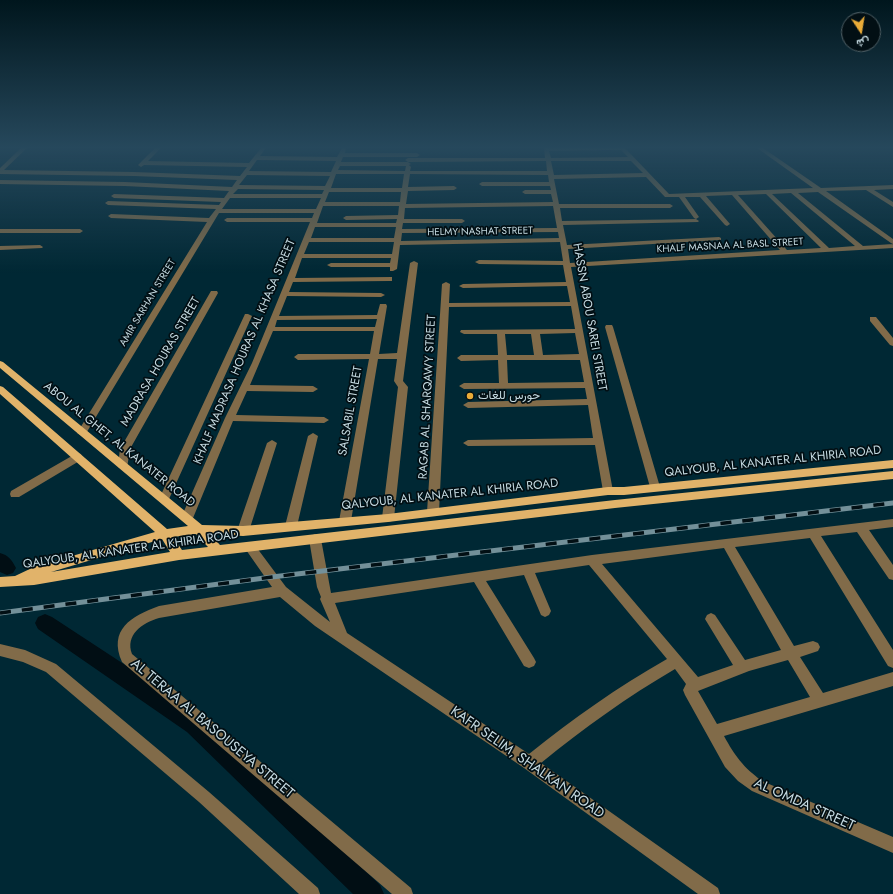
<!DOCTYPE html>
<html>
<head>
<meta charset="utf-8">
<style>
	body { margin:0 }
	#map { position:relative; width:893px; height:894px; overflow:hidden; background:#002834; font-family:Jost,Vazirmatn,sans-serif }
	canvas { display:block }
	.north { position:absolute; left:841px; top:12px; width:40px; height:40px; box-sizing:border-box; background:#020f14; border:1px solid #506066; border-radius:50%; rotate:168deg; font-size:11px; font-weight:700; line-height:16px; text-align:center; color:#c5dae1 }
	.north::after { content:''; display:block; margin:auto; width:14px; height:18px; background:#e9ab38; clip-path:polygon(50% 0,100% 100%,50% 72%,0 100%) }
</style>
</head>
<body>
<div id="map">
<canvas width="893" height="894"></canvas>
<div class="north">ش</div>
</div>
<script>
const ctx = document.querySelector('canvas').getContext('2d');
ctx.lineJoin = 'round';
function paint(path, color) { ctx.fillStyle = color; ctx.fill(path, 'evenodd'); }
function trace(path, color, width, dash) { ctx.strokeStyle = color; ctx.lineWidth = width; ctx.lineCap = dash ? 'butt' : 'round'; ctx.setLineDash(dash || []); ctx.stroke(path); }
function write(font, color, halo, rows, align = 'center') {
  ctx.font = font + ' Jost,Vazirmatn,sans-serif'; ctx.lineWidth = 3.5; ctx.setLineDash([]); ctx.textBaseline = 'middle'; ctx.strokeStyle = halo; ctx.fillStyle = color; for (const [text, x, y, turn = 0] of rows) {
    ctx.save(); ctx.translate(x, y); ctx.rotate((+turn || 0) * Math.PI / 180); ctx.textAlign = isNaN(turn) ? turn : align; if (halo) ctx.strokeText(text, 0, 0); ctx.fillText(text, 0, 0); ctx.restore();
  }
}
paint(new Path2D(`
	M0,553c8,2 12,7 16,15l-3,5 -6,2 -7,-3z
	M45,614l7,3 151,99 177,169 4,9h-31l-166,-162 -149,-103 -3,-6 3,-6z`), '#010e14');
paint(new Path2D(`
	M21,148h6l-23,22 130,2 106,4 7,-9 -103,-2 -3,2 -3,-2 17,-17h6l-13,13 101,2 12,-15h5l-6,8 77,1 5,-9h4l-1,5h72l3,2 -3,2h-74l-2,5h67l3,2 -2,1 2,2 -1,4h137l-1,-10 -138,1 -3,-2 3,-2h137l-1,-10h81l44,46 144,-6 -56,-40h6l58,40 72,-3v4l-19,1 19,12v5l-27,-17 -40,1 67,48v9l-322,19 42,224 -1,3h-8l-1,-3 -8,-46 -127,1 -5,-3 5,-3 125,-2 -5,-33 -120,3 -5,-3 5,-3 119,-3 -2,-11 -121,1 -5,-3 5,-3h35l-1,-23 -37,1 -4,-3 4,-3h37l-1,-21h-33l-4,-2 1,-2 114,-1 -4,-23 -122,1 -10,205 -2,3 -4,1 -4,-1 -2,-3 15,-228 4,-2 4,2 -1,19 121,-1 -3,-16 -104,2 -4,-2 4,-2 103,-2 -3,-17 -84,-1 -4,-2 4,-2 84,1 -3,-19 -160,3 -3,24 -4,2h-3v-4h-59l-4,-2 4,-2h59l1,-5h-89l-7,20 97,-1v4h-3l-96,1 -4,10 92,1 4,2 -4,2 -94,-1 -8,20 98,-1 3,-11h6l1,2 -8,48 18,-1 13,-90 4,-2 4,2 -15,118 5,6 -14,131 -2,3 -4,1 -4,-1 -2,-3 16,-131 -4,-6 3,-22h-19l-27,162 -2,3 -4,1 -4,-1 -2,-3 30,-162 -71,1 -4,-3 4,-3h72l4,-23h-101l-23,54 63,1 5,3 -5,3 -66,-1 -11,24 88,2 5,3 -5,3 -91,-2 -40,97 -2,3 -4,1 -4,-1 -2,-3 44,-100 27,-55 58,-141h-83l-3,-2 3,-2h85l2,-5h-95l-134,222 -3,1 -5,-3 130,-211 -96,-4 -3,-2 3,-2 98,4 7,-9 -108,-4 -3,-2 3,-2 111,4 2,-3 -107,-4 -3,-2 3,-2 110,4 5,-7 -104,-5 -125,-2v-4l125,2 107,5 5,-7 -103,-4 -134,-2v-6zM621,150l7,7 -77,1 -2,-7zM257,160l79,1 -5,11 -82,-1zM551,161h80l12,12 -89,2zM340,166h66l-1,5 -67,-1zM336,174h68l-2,14h-71zM410,174l138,1 1,7h-67l-3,2 3,2h68l1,4h-26l-3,2 3,2h26l2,8 -147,2 2,-13 46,-1 3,-2 -3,-2 -46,1zM247,175l83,1 -5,10 -86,-1zM646,177l19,20h14l15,21 2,1 3,-2 -14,-20h15l25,28 2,1 3,-2 -24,-28 26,-1 48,55 -210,13 -2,-14 153,-9v-2l-2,-1 -152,8 -4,-20 135,-3 1,-1 -3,-2 -134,2 -2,-13h110l3,-2 -3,-2h-111l-5,-25zM238,189l86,1 -2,4h-89zM329,192h72l-1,10h-75zM818,192l73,51 2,1 -30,2 -65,-53zM791,193l64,53 -26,2 -57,-54zM766,194l55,54 -34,2 -49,-55zM230,198h91l-5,11h-94zM323,206h76l-1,9 -52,1 -3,2 3,2 51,-1 -1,4h-79zM553,206l4,22 -155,1 1,-6h59l3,-2 -3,-2h-58l1,-11zM315,227h81l-2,11h-83zM558,232l1,6 -158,3 1,-8zM309,242h85l-2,12h-88zM377,319l-2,8h-100l2,-7zM575,333l4,21 -36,1 -3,-21zM505,334h26l3,21h-27zM507,360h73l4,22 -76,1z
	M0,229h80l3,2 -3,2h-80z
	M40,245l3,2 -1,1 -42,2v-4z
	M211,291h6l1,2 -88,156 -3,19h-8l-1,-3 2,-16z
	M245,314h3l4,2 -83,183 -1,3 -4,1 -4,-1 -1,-3z
	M870,317h6l17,21v8l-3,-1 -20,-24z
	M606,325h6l1,2 47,160 -1,3h-8l-1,-3 -45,-160z
	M313,433l5,3 -21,90 -2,3 -4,1 -4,-1 -2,-3 23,-90z
	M272,440l5,3 -28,88 -2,3 -4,2 -4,-2 -2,-3 30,-88z
	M77,453l4,1 1,3 -1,3 -62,37h-8l-1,-3 1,-3z
	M893,519v8l-24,3 24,35v15l-4,-1 -32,-47 -36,4 72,114v18l-5,-2 -78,-128 -75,9 59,99 19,-5 5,2 2,4 -2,4 -18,6 23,36 70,-21v14l-169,50c11,20 19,31 38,45l131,56v16l-141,-62 -14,-10 -13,-14 -40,-72 -2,-5 3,-6 -11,-15c-48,28 -91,59 -134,94l177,125 2,6h-22l-174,-126 -209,-142 -35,-29 -121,21c-17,5 -34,17 -27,36l279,234 2,6h-21l-270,-232c-14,-32 9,-46 37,-56l113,-19 -28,-40 2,-3 4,-2 4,2 32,43 44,35 -10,-23 1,-2 -4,-10 -8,-48 2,-3 4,-2 4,2 2,3 10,54 261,-38zM724,548l57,102 -36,10 -30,-45 -4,-2 -4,2 -2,4 28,46 -35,12 -96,-113zM589,565l78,94c-51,29 -93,59 -138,95l-182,-121 -12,-30 139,-21 50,84 5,2 5,-2 2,-4 -2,-4 -48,-77 38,-6 17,40 4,2 4,-2 2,-4 -16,-38zM788,660l22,37 -93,27 -19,-33 51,-20z
	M0,644l25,6 31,14 153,128 109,96 2,6h-21l-100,-92 -153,-130 -23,-10 -23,-6z`), '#816b49');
paint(new Path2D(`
	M0,361l3,1 199,163 41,1 145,-12 220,-27h16l269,-27v8l-269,27h-16l-220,27 -145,14 -33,-2 10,11 395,-45 278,-29v8l-278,29 -436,52 -145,25 -34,2v-10l15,-1 19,-9 121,-35 -155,-138v-8l3,1 164,142 21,-3 -188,-158zM196,534l12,13 -26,3 -9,-13zM162,539l8,13 -119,20z`), '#e1b36a');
const rail = new Path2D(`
	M0,613l272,-36 621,-74`);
trace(rail, '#739099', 5);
trace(rail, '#020f14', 3.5, [11]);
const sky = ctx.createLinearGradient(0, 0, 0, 273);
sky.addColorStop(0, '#00161d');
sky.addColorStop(0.54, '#26485c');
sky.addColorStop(1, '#26485c00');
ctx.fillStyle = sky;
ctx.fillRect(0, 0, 893, 273);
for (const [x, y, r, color] of [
	[470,396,4,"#e9ab38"]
]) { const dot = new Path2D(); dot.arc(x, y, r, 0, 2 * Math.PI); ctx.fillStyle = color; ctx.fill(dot); trace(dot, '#020f14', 1.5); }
write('10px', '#c5dae1', '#020f14', [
	["HELMY NASHAT STREET",480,232,-1],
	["KHALF MASNAA AL BASL STREET",730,246,-3],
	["AMIR SARHAN STREET",148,303,-59]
]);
write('12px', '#c5dae1', '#020f14', [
	["HASSN ABOU SAREI STREET",589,317,80],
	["KHALF MADRASA HOURAS AL KHASA STREET",245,352,-67],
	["MADRASA HOURAS STREET",161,362,-60],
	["RAGAB AL SHARQAWY STREET",428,397,-87],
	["SALSABIL STREET",351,411,-80],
	["ABOU AL GHET, AL KANATER ROAD",119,445,39],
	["QALYOUB, AL KANATER AL KHIRIA ROAD",773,462,-6],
	["QALYOUB, AL KANATER AL KHIRIA ROAD",450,495,-6],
	["QALYOUB, AL KANATER AL KHIRIA ROAD",131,550,-8]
]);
write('12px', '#c5dae1', '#020f14', [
	["حورس للغات",478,396]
], 'left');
write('14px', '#c5dae1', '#020f14', [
	["AL TERAA AL BASOUSEYA STREET",212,729,40],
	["KAFR SELIM, SHALKAN ROAD",527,763,35],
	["AL OMDA STREET",804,805,24]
]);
</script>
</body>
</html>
